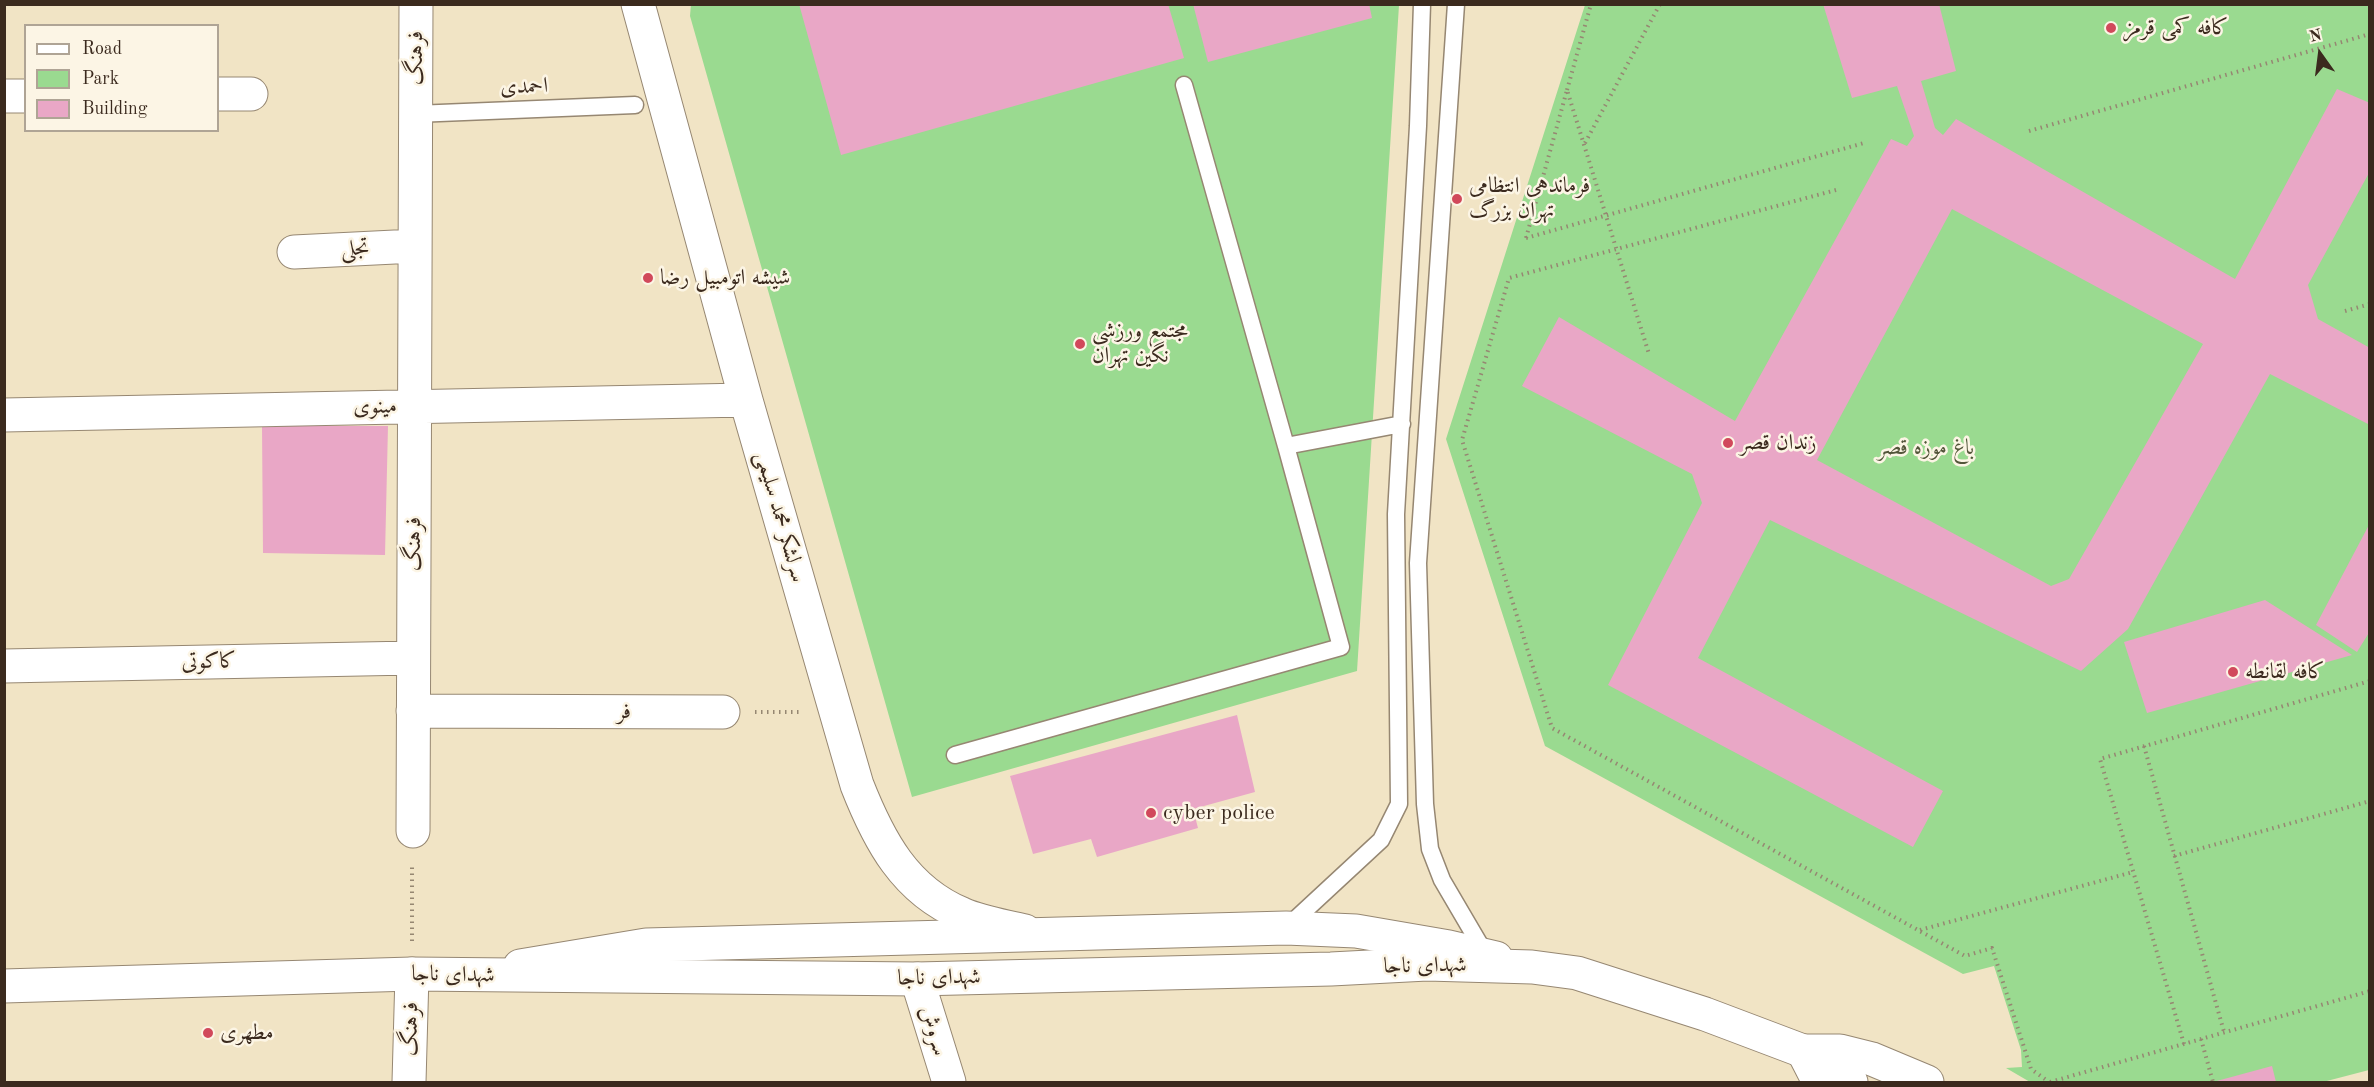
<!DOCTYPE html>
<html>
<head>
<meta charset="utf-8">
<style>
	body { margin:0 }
	#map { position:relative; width:2374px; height:1087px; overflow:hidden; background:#f1e4c5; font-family:"Old Standard TT",serif }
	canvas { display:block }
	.frame { position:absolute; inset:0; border:6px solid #3b2a1e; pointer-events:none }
	.legend { position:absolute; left:24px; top:24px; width:195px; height:108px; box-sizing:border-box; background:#fcf5e5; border:2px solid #afa495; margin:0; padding:8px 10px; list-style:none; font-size:18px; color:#3b2a1e }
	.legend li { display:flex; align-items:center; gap:12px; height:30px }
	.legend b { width:30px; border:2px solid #afa495 }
	.north { position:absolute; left:2290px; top:24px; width:60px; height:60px; -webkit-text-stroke:4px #fcf5e5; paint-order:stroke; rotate:346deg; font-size:16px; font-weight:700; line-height:24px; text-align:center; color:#3b2a1e }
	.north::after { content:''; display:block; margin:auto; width:21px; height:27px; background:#3b2a1e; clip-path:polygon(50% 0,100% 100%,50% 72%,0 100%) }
</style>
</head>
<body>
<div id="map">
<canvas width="2374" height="1087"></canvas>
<div class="frame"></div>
<ul class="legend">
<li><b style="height:8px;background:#fff"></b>Road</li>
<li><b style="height:16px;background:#9ada90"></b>Park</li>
<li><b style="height:16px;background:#e9a7c6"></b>Building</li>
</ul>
<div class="north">N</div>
</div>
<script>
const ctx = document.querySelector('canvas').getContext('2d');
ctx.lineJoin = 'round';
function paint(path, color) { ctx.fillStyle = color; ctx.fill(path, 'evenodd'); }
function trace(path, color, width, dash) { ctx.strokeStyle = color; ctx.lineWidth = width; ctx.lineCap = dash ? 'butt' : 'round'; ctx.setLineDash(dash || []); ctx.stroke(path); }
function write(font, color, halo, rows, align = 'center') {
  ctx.font = font + ' "Old Standard TT",Amiri,serif'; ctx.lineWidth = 5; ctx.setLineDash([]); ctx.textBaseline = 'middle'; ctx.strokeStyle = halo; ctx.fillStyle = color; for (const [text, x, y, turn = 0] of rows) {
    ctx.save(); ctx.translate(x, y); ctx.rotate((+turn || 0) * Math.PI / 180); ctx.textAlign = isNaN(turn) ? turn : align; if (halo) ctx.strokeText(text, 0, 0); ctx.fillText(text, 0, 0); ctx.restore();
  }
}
paint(new Path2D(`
	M691,4l708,1 -42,666 -445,126 -222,-781z
	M1585,5h784v1065l-46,12h-293l-24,-14 16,-1 -1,-17 -27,-84 -31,8 -418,-228 -99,-307z`), '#9ada90');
paint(new Path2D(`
	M799,4h369l16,54 -343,97z
	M1193,4h176l3,14 -164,44z
	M1823,4h116l17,67 -35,10 14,47 8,7 13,-16 279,160 102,-190 33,14v68l-62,114 10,34 52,29v77l-100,-51 -142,255 -47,42 -311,-151 -72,138 245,133 -30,56 -305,-162 94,-182 -10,-29 -170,-88 37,-69 176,104 156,-282 16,7 7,-10 -17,-50 -45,12zM1952,209l251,135 -134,235 -18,7 -234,-126z
	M262,426h126l-3,129 -122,-2z
	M2370,523v108l-13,21 -41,-27z
	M2265,600l87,55 -205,58 -23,-71z
	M1237,715l18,77 -62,17 5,19 -101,29 -6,-18 -58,15 -23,-78z
	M2272,1066l4,16h-63z`), '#e9a7c6');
const lane = new Path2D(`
	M1456,4l-38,559 7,241 5,45 12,31 44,75
	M1184,85l102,361 116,-22
	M415,114l220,-9
	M955,755l386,-108 -55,-201
	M1286,928l95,-88 18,-36 -3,-290 22,-388 4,-122`);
const street = new Path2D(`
	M638,4l108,396 111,385c22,56 48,105 105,129 20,9 43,12 63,17
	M218,94h33
	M4,96h22
	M294,252l121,-6
	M4,415l742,-15
	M4,666l409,-8
	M413,711l310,1
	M413,831l3,-827
	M917,979l32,103
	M409,1082l3,-108`);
const secondary = new Path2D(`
	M520,966l126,-21 640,-17 70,3 93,16 47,11
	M1819,1082l-16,-31h37l32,8 55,23`);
const primary = new Path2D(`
	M4,986l408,-12 505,5 414,-10 96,-5 105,3 45,6 128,41 98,37 48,31`);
trace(lane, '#968772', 19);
trace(street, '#968772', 35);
trace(secondary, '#968772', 35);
trace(primary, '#968772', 35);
trace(new Path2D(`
	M1567,90l24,-86
	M2029,131l341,-97
	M1585,143l75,-139
	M1836,190l-327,88 -47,162 90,288 413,228 27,-8 39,121 18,13
	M1526,238l41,-148 82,264
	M1526,238l338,-95
	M2345,311l25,-7
	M755,712h47
	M2144,746l80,286
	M2174,856l196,-55
	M1920,930l213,-58
	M412,941v-76
	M2201,1039l12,43
	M2184,1044l-84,-285 270,-78
	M2050,1082l320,-91`), '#968772', 4, [1.5, 4.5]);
trace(lane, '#fff', 16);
trace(street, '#fff', 33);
trace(secondary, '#fff', 33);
trace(primary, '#fff', 33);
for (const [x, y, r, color] of [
	[2111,28,6,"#d1495b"],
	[1457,199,6,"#d1495b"],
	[648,278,6,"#d1495b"],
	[1080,344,6,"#d1495b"],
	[1728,443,6,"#d1495b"],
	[2233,672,6,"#d1495b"],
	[1151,813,6,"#d1495b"],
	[208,1033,6,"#d1495b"]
]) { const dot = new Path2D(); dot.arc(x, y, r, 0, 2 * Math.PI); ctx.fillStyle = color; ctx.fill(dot); trace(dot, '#fcf5e5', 2); }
write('22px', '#3b2a1e', '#fcf5e5', [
	["کافه کمی قرمز",2123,28],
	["فرماندهی انتظامی",1469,186],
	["تهران بزرگ",1469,211],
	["شیشه اتومبیل رضا",660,278],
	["مجتمع ورزشی",1092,331],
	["نگین تهران",1092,356],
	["زندان قصر",1740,443],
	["کافه لقانطه",2245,672],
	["cyber police",1163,813],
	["مطهری",220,1033]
], 'left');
write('22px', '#3b2a1e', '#fcf5e5', [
	["فرهنگ",416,58,-90],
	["احمدی",524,87,-2],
	["تجلی",355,249,-3],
	["مینوی",375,407,-1],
	["سرلشکر محمد سلیمی",780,517,74],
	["فرهنگ",414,544,-90],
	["کاکوتی",209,662,-1],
	["فر",624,712],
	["شهدای ناجا",1425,966,-1],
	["شهدای ناجا",453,975,1],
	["شهدای ناجا",939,978,-1],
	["فرهنگ",411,1029,-89],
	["سروش",933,1031,73]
]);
write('22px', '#53563a', '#fcf5e5', [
	["باغ موزه قصر",1926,448]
]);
</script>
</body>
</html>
